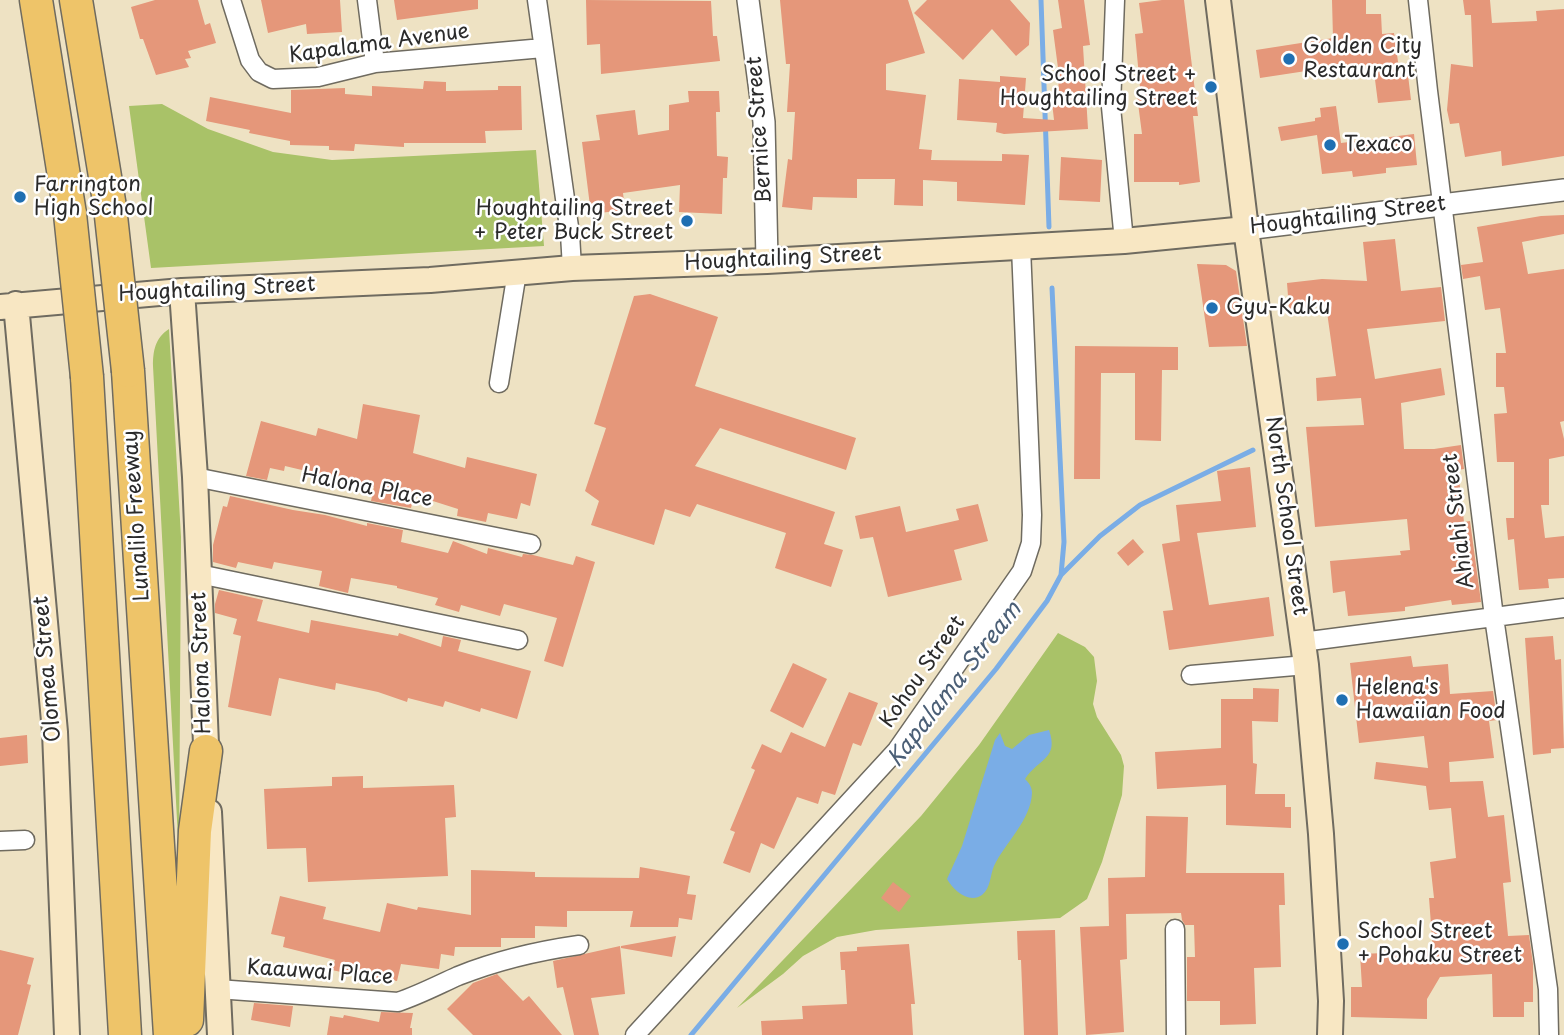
<!DOCTYPE html>
<html>
<head>
<meta charset="utf-8">
<style>
	body { margin:0 }
	canvas { display:block; background:#eee2c3 }
</style>
</head>
<body>
<canvas width="1564" height="1035"></canvas>
<script>
const ctx = document.querySelector('canvas').getContext('2d');
ctx.lineJoin = 'round';
function paint(path, color) { ctx.fillStyle = color; ctx.fill(path, 'evenodd'); }
function trace(path, color, width, dash) { ctx.strokeStyle = color; ctx.lineWidth = width; ctx.lineCap = dash ? 'butt' : 'round'; ctx.setLineDash(dash || []); ctx.stroke(path); }
function write(font, color, halo, rows, align = 'center') {
  ctx.font = font + ' "Playpen Sans",sans-serif'; ctx.lineWidth = 5; ctx.setLineDash([]); ctx.textBaseline = 'middle'; ctx.strokeStyle = halo; ctx.fillStyle = color; for (const [text, x, y, turn = 0] of rows) {
    ctx.save(); ctx.translate(x, y); ctx.rotate((+turn || 0) * Math.PI / 180); ctx.textAlign = isNaN(turn) ? turn : align; if (halo) ctx.strokeText(text, 0, 0); ctx.fillText(text, 0, 0); ctx.restore();
  }
}
paint(new Path2D(`
	M162,104l46,25 65,23 59,8 204,-10 8,96 -393,22 -22,-162z
	M169,329l12,208 -2,321 -26,-492c0,-15 2,-28 16,-37z
	M1058,633l27,14 9,10 3,24 -4,23 4,13 24,38 3,11 -2,29 -20,67 -15,37 -27,19 -184,12 -39,7 -34,19 -20,18 -46,34 184,-192 58,-71z`), '#a9c268');
paint(new Path2D(`
	M1049,730c10,29 -10,28 -24,49 4,4 7,8 7,14 -1,27 -27,50 -38,73 -4,9 -3,22 -12,29 -13,9 -29,-5 -35,-16l15,-33 33,-106 5,-7 5,13 7,3 17,-14z`), '#7aade6');
trace(new Path2D(`
	M1041,0l8,227
	M1061,575l39,-39 40,-31 113,-55
	M691,1035l305,-366 51,-68 14,-26 3,-33 -12,-254`), '#7aade6', 5);
paint(new Path2D(`
	M155,0h43l7,25 5,-2 6,20 -28,8 3,7 -6,1 4,8 -33,8 -13,-36h-3l-9,-32z
	M261,0h79l2,32 -35,2 -1,-10 -38,9z
	M394,0h84v9l-81,11z
	M586,0l125,1 2,35h4l3,25 -119,13 -1,-30 -13,1z
	M780,0h128l17,53 -39,11v26l40,5 -7,54 13,1 -1,10 71,1v-7l27,1 -4,50 -68,-4v-19l-34,-2v26l-29,-1 1,-26h-38v19l-44,-1 -1,13 -30,-3 6,-48 4,1 3,-48h-8l3,-48h-4z
	M927,0h83l20,23 -1,22 -13,11 -24,-27 -29,31 -49,-47z
	M1058,0h26l6,45 -7,1 5,83 -84,5 -8,-2 1,-9 -40,-3 2,-41 41,3v-6l26,2 -3,40 31,2 -2,-18 7,-1 -1,-33 -5,-38 9,-2z
	M1162,0h22l14,116h-5l7,66 -21,3v-3h-45v-48h8l-6,-46 4,-1 -5,-53 8,-1 -4,-30z
	M1332,0h34v14h15l1,20 12,-1 6,43 8,-1 3,25 -33,3 -5,-39 -34,4v-2l-79,12 -4,-28 77,-12z
	M1463,0h27l2,23 45,-2 -1,-10 28,-2v147l-62,10 -1,-15 -36,6 -6,-34 -9,1 -3,-14 4,-46 22,3 -2,-52h-6z
	M424,81l22,1v9l52,-1v-4h23l1,44 -37,1 1,12h-82v4l-49,-3 -1,7 -25,-1v-4l-39,-1v-4l-41,-8 1,-3 -44,-9 4,-24 81,16v-23l54,-2v6l27,2v-10l51,3z
	M688,91h31l1,21h-4l1,44 11,1 -1,21h-4l-1,36 -43,-2 1,-27 -57,8 2,17 -34,4 -9,-72 18,-2 -4,-25 39,-5 3,25 31,-5v-25l20,-3z
	M1336,106l5,37 73,-9 3,31 -31,3v5l-33,4 -1,-6 -30,3 -5,-39 -36,6 -3,-14 37,-6v-3l6,-1 -1,-9z
	M1061,157l41,3 -2,42 -41,-2z
	M1564,215v19l-42,8 6,32 36,-5v152l-4,1 4,17v17l-15,3v46h-8l4,33 19,-2v42l-16,1 1,9 -30,2 -5,-51 -6,1 -2,-22h8v-56h-17l-3,-48 13,-1 -3,-26h-8v-34h10l-6,-45 -15,2 -5,-34 -17,3 -2,-14 22,-3 -6,-35 64,-11z
	M1395,239l6,52 40,-4 4,34 -78,8 8,50 66,-11 4,27 -44,8 3,46h30l27,-4 3,24 -6,1 6,52 6,-1 11,81 -29,3 -1,-5 -46,7v4l-57,5 -3,-25 -12,2 -3,-32 71,-6 -1,-4 10,-1 -3,-31 -92,8 -9,-100 58,-2 -3,-27 -44,3 -1,-23 20,-2 -10,-71 -37,4 -2,-26 35,-4 45,2 -4,-39z
	M1197,264l29,1 10,6 11,75 -38,1z
	M650,294l68,23 -23,69 161,52 -10,32 -126,-42 -25,38 140,46 -11,32 19,6 -12,37 -56,-19 11,-35 -89,-29 -7,13 -25,-8 -11,36 -63,-20 8,-24 -14,-10 21,-63 -12,-4 40,-128z
	M1075,346l103,1v23h-16l-1,71 -26,-1v-67h-34l-1,106h-26z
	M363,404l57,11 -7,38 52,15 2,-11 70,17 -7,32 -9,-3 -4,16 -29,-6 -2,9 -29,-6 1,-7 -44,-14 -3,13 -40,-7 3,-14 -89,-21 -1,5 -14,-3 -3,12 -21,-4 15,-55 55,15 2,-8 39,11z
	M1250,467l6,60 -59,6 12,72 60,-8 5,39 -105,14 -6,-39 10,-1 -11,-66 18,-3 -4,-36 45,-4 -4,-30z
	M230,496l63,14 32,5 42,11v-3l36,7 -2,12 47,11 5,-12 34,13 1,-6 34,9 1,-3 10,1 40,10 3,-9 19,6 -32,105 -19,-6 13,-43 -53,-14 -4,12 -39,-11 -2,7 -24,-7 3,-7 -41,-10v-2l-46,-8 -3,15 -29,-7 3,-15 -48,-9 -2,7 -34,-7 -2,6 -23,-6v-17l10,-39 4,1z
	M978,504l10,37 -34,9 8,30 -74,17 -15,-60 -13,2 -5,-23 45,-10 6,26 53,-12 -3,-11z
	M1133,539l11,13 -16,14 -11,-13z
	M219,590l44,10 -6,21 52,12 2,-13 87,16 1,-3 42,14 2,-11 18,4 -3,11 73,20 -14,48 -36,-11 -1,4 -35,-11 -2,6 -35,-9 -1,4 -29,-10 -42,-9 -1,7 -56,-12 -8,38 -43,-9 13,-71 -8,-2 4,-15 -22,-6v-9z
	M1553,636l2,24 6,-1 3,89 -13,1v4l-18,2 -8,-117z
	M1411,656l2,11 35,-3 2,30 43,-3 4,29 -8,1 5,37 -45,4 1,20 33,-1 5,36 16,-2 7,67 -8,1 5,53 21,-1 4,29v38h-9v15h-31l-1,-43 -52,3 -13,22v20l-76,-2v-30h11l-2,-33 73,-3 -4,-53h5l-4,-36 26,-4 -5,-50 -22,2 -3,-24 -52,-7 2,-17 52,6 -4,-32 -65,7 -9,-80z
	M793,663l34,16 -24,49 -33,-17z
	M1253,688l26,1 -1,33 -26,-1 1,42 4,1 -2,30h30v13h6v21l-65,-3v-40l-69,4 -2,-37 66,-4v-49h32z
	M849,692l29,11 -17,43 -8,-3 -18,52 -13,-4 -4,13 -21,-7 -23,52 -13,-6 -11,30 -27,-10 12,-31 -5,-2 25,-60 -4,-2 11,-24 19,9 10,-21 34,15z
	M27,735l1,28 -28,3v-28z
	M363,776v12l91,-3 2,32 -11,1 3,58 -140,6 -2,-34 -39,1 -3,-60 68,-3v-9z
	M1146,816l42,1 -2,56h98l1,32h-6l2,62 -27,1 2,56 -36,1v-24h-33v-44h8l-1,-32h-9l-3,-5 -1,-7 -55,1 1,45 -7,1 4,72 -38,3 -6,-108 29,-1 -1,-48 37,-1z
	M640,867l50,9 -3,18 9,1 -4,25 -13,-2 -1,9h-48l3,-16h-66v16l-32,-1v12h-34v9h-46l-1,9 -13,-2 -2,15 -38,-5 -4,17 -6,-1 -1,3 -58,-13 3,-10 -52,-13 2,-10 -14,-3 9,-38 46,11 -3,12 57,13 7,-29 30,7 1,-3 53,8v-45l64,2v5l104,1z
	M893,882l18,14 -12,16 -18,-14z
	M1055,930l3,105h-34l-3,-75h-3l-1,-29z
	M676,936l-4,21 -51,-9v-2z
	M909,944l6,60h-4l2,31h-151l-1,-14 42,-2 -1,-13 45,-2 -2,-34h-4l-1,-18 17,-1v-4z
	M620,946l5,48 -34,4 8,37h-25l-11,-48 -6,1 -4,-27z
	M0,950l34,8 -7,26 4,1 -13,50h-18z
	M497,974l26,27 6,-5 33,39h-89l-26,-26 26,-26z
	M254,1003l39,3 -3,21 -39,-7z
	M381,1012l32,1 -3,15h2v7h-85l3,-19 13,2 1,-3 35,7z`), '#e5977a');
const minor = new Path2D(`
	M231,0l19,60 9,12 14,7 45,-2 57,-14 168,-15
	M367,0l8,63
	M537,0l33,234 2,34
	M1115,0l-4,107 13,134
	M1418,0l10,91 66,526 54,372 1,46
	M499,383l18,-111
	M195,477l336,67
	M199,574l319,66
	M1302,642l262,-34
	M1191,675l115,-10
	M0,841l25,-1
	M1175,929l1,106
	M217,989l181,13c21,-7 40,-17 60,-26 40,-16 79,-25 121,-31
	M635,1035l262,-285 125,-179 9,-28 1,-28 -11,-268`);
const tertiary = new Path2D(`
	M748,0l16,122 3,139
	M1246,229l318,-39`);
const secondary = new Path2D(`
	M1218,0l28,229 60,436 15,169 10,167 -1,34
	M182,291l13,186 12,292
	M16,304l39,428 12,303
	M0,307l182,-16 248,-11 142,-12 195,-7 357,-20 122,-12
	M209,812l11,223`);
const motorway = new Path2D(`
	M36,0l34,214
	M76,0l34,207
	M128,371l42,664
	M87,377l38,658
	M187,1020l8,-189 11,-80`);
trace(minor, '#6f6b60', 21);
trace(tertiary, '#6f6b60', 24);
trace(secondary, '#6f6b60', 28);
trace(motorway, '#6f6b60', 35);
trace(minor, '#fff', 18);
trace(tertiary, '#fff', 21);
trace(secondary, '#f8e7c3', 24);
trace(motorway, '#eec469', 32);
const motorwayBridge = new Path2D(`
	M110,207l18,164
	M70,214l17,163`);
trace(motorwayBridge, '#6f6b60', 35, []);
trace(motorwayBridge, '#eec469', 32);
for (const [x, y, r, color] of [
	[1289,59,7,"#1f6fb2"],
	[1211,87,7,"#1f6fb2"],
	[1330,145,7,"#1f6fb2"],
	[20,197,7,"#1f6fb2"],
	[687,221,7,"#1f6fb2"],
	[1212,308,7,"#1f6fb2"],
	[1342,700,7,"#1f6fb2"],
	[1343,944,7,"#1f6fb2"]
]) { const dot = new Path2D(); dot.arc(x, y, r, 0, 2 * Math.PI); ctx.fillStyle = color; ctx.fill(dot); trace(dot, '#fff', 2.5); }
write('21px', '#2b2b2b', '#fff', [
	["Kapalama Avenue",379,44,-8],
	["Bernice Street",760,130,-94],
	["Houghtailing Street",1348,216,-7],
	["Houghtailing Street",783,259,-3],
	["Houghtailing Street",217,290,-3],
	["Halona Place",367,488,11],
	["Lunalilo Freeway",137,516,-94],
	["North School Street",1286,516,82],
	["Ahiahi Street",1459,521,-97],
	["Halona Street",202,663,-92],
	["Olomea Street",48,669,-95],
	["Kohou Street",923,672,-55],
	["Kaauwai Place",320,973,4]
]);
write('21px', '#2b2b2b', '#fff', [
	["Golden City",1303,47],
	["Restaurant",1303,71],
	["School Street +",1197,75,"right"],
	["Houghtailing Street",1197,99,"right"],
	["Texaco",1344,145],
	["Farrington",34,185],
	["High School",34,209],
	["Houghtailing Street",673,209,"right"],
	["+ Peter Buck Street",673,233,"right"],
	["Gyu-Kaku",1226,308],
	["Helena's",1356,688],
	["Hawaiian Food",1356,712],
	["School Street",1357,932],
	["+ Pohaku Street",1357,956]
], 'left');
write('italic 23px', '#4b5f76', '#fff', [
	["Kapalama Stream",955,685,-52]
]);
</script>
</body>
</html>
